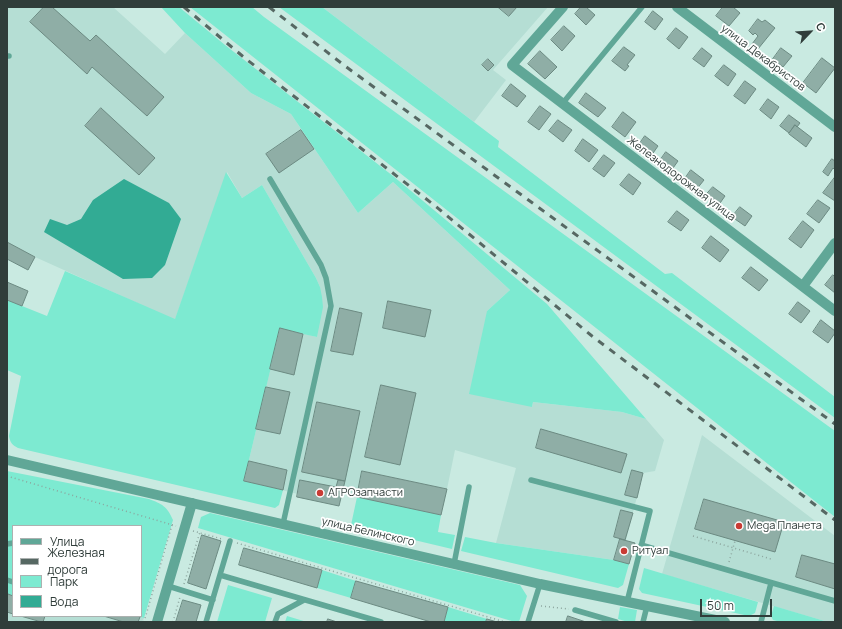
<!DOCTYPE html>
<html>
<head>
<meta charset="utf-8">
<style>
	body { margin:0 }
	#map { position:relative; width:842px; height:629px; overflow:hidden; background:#c9eae1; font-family:Manrope,sans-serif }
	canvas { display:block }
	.frame { position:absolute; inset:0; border:8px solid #303d3a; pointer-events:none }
	.legend { position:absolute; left:12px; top:525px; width:130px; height:92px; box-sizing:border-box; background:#fff; border:1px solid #acb1b0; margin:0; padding:5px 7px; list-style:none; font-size:12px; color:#303d3a }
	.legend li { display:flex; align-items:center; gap:8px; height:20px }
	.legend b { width:20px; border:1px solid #acb1b0 }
	.north { position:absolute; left:790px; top:12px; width:40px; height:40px; -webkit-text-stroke:3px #fff; paint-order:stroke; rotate:65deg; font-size:11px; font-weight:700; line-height:16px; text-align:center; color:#303d3a }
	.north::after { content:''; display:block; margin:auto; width:14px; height:18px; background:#303d3a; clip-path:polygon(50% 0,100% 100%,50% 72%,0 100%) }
	.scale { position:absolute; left:700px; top:599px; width:72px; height:18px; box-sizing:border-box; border:2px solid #303d3a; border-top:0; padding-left:5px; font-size:12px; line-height:14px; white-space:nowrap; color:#303d3a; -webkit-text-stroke:3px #fff; paint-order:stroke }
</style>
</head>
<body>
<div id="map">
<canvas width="842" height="629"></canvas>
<div class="frame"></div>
<ul class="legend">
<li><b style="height:5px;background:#60a797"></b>Улица</li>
<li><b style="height:5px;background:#566863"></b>Железная дорога</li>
<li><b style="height:11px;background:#7dead1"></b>Парк</li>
<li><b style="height:11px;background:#32ab94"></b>Вода</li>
</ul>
<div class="north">С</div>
<div class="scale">50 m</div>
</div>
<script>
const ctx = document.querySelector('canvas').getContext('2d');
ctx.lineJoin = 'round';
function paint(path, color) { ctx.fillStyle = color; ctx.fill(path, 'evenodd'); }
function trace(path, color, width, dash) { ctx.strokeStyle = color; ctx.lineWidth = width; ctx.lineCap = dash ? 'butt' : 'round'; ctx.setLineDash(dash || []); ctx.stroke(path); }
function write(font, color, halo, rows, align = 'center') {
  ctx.font = font + ' Manrope,sans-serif'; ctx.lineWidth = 3.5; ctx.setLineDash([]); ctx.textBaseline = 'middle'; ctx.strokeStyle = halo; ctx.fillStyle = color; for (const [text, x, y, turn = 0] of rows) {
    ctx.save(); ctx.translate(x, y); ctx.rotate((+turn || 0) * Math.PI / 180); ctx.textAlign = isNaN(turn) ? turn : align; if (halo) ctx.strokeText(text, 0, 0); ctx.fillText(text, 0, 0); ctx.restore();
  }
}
paint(new Path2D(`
	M7,7h106l52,47 20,-21 66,60 40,21 67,99 35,-31 117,108 -23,21 45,96 1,-5 89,10 24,7 18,21 -9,31 -12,2 -17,67 9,3 -6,21 -15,-4 -118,-17 20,-75 -61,-18 -8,39 -84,-18 -6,26 -57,-13 -2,10 -54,-13 36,-153 37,9 3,-50 -4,-9 -54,-93 -20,13 -15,-26 -52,148 -140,-63 -28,-15z
	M322,7h226l-55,63 13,10 -32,42z
	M702,435l133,101v86h-7l-166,-48z
	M7,578l6,1v37h124l7,2 -2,4h-135z`), '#b5ded4');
paint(new Path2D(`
	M161,7h18l46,38 168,131 154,128 99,115 -24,-7 -89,-10 -1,5 -63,-13 18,-83 23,-21 -117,-108 -35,31 -67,-99 -40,-21 -66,-60z
	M190,7h62l12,10 571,414v86z
	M279,7h43l177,134 -1,6 167,127 7,-1 163,124v21z
	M226,172l16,26 20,-13 54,93 4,9 2,10 1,10 -6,30 -37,-8 -36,152 39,9 -4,15 -4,3 -257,-60c-6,-3 -8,-6 -9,-12l12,-60 -14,-6v-70l40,16 18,-45 110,48z
	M7,471l142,28c13,5 18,7 24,21l-29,98 -7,-2h4v-90h-128v70l-6,-2z
	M357,497l84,18 -3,17 17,3 -3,14 -101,-24z
	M210,513l310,72 7,11 -8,26h-4l-317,-94 3,-11z
	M465,537l31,6 118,17 15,4 -6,21 -5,3 -157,-37z
	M644,568l114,34 -3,11 -6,3 -107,-23 -3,-4z
	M322,570l34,11 -5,17 -34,-10z
	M228,585l44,13 -7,24h-48z
	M774,606l54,16h-47l-8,-2 -2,-4z
	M448,607l39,12 -1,3h-42z
	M620,607l17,3 -2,12h-7l-10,-3z
	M287,616l20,6h-22z`), '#7dead1');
paint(new Path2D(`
	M124,179l45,24 12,16 -16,46 -13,13 -29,1 -79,-47 6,-13 17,6 14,-6 12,-19z`), '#32ab94');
const building = new Path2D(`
	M44,7h8l38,34 6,-6 68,62 -17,19 -55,-49 -5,7 -57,-52z
	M498,7h19l-8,9z
	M581,7h5l9,8 -9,10 -11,-11z
	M723,7h10l7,6 -11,13 -13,-10z
	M653,11l10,8 -8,11 -10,-8z
	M758,19l4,3 3,-2 10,8 -17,21 -6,-5 6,-8 -3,-3 -2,2 -4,-4z
	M564,26l11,10 -13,15 -11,-11z
	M676,28l12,9 -9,12 -12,-10z
	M624,47l11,8 -8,10 2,1 -4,5 -13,-10z
	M702,48l10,8 -8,11 -11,-8z
	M781,48l11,8 -9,11 -10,-8z
	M540,51l17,16 -12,12 -17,-15z
	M822,58l13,10 -19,25 -13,-10z
	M488,59l6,6 -6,6 -6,-6z
	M724,65l12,9 -8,12 -13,-10z
	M745,81l11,8 -11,15 -11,-8z
	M511,84l15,12 -9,11 -15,-11z
	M586,93l20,15 -8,9 -19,-14z
	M768,99l11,8 -8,12 -11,-9z
	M540,106l11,8 -12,16 -11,-8z
	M101,108l54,50 -16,17 -54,-49z
	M623,112l13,10 -11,15 -13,-10z
	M789,115l11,8 -3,4 -2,-2 -6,8 -9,-7z
	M558,120l14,10 -9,12 -14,-11z
	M795,125l17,13 -6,9 -17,-13z
	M301,130l13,19 -35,24 -13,-19z
	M645,136l13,10 -7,10 -13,-10z
	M583,139l15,11 -9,12 -14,-11z
	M666,152l12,9 -7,10 -12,-9z
	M604,155l11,8 -11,14 -11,-8z
	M832,159l3,2v9l-2,-2 -5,8 -5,-4z
	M691,170l13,10 -8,10 -12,-10z
	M629,174l12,9 -8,12 -13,-10z
	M835,177v24l-12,-8z
	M713,187l12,9 -7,10 -13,-10z
	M818,200l12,8 -11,15 -12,-9z
	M740,207l12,9 -7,10 -13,-9z
	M677,211l12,9 -8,11 -13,-9z
	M803,221l11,9 -13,18 -12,-9z
	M711,236l18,14 -9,12 -18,-14z
	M7,242l28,15 -7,13 -21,-11z
	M751,267l17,13 -9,11 -17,-13z
	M833,275l2,2v16l-10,-8z
	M7,282l21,9 -6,15 -15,-6z
	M388,301l43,9 -6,27 -42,-9z
	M798,302l12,9 -9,12 -12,-9z
	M340,308l22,5 -9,42 -22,-4z
	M821,320l14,11v2l-7,10 -15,-11z
	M280,328l23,6 -9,41 -24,-6z
	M381,385l35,8 -16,72 -35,-8z
	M266,387l24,5 -10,42 -24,-5z
	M317,402l43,9 -15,70 -43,-9z
	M541,429l86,25 -6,19 -85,-25z
	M249,461l38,9 -4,20 -39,-9z
	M632,470l11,3 -6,25 -12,-3z
	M362,471l85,18 -6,26 -84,-18z
	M300,480l36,7 2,-7 7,1 -6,25 -42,-9z
	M704,499l80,23 -9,30 -80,-23z
	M621,510l12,3 -8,27 -11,-3z
	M202,535l19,6 -15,48 -18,-6z
	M620,539l15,4 -6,21 -15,-4z
	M244,548l78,22 -5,18 -78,-23z
	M802,555l33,9v25l-39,-12z
	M356,581l92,26 -4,15h-13l-80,-24z
	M8,594l5,2v18l-6,-2z
	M183,600l18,5 -5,17h-20z
	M21,616h24l-2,6z
	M104,616h33l3,1 -2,5h-14z
	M568,616l18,6h-20z
	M328,619l9,3h-10z
	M487,619l10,3h-11z`);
paint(building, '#8faea6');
trace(building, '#6c8a82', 1);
trace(new Path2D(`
	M7,476l169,50
	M193,531l29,8
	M693,536l78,23
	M237,543l268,79
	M729,562l6,-21
	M184,584l16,-52
	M541,606l28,3
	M144,622l28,-97
	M173,622l7,-25`), '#8ca59e', 1.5, [1, 3]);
trace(new Path2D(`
	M7,56h2
	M562,104l80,-97
	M270,179l51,86 5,13 5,28 -48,218
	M531,480l119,31 -23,91
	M7,544l6,-1
	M641,545l194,56
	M454,564l15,-77
	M220,575l161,47
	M7,580l6,2
	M168,586l45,14
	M575,610l41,12
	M206,622l24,-81
	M275,622l3,-8 26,-14
	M528,622l12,-38
	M643,622l4,-16
	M761,622l10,-39`), '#60a797', 5.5);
trace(new Path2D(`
	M563,7l-51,58 323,246
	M677,7l158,120
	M803,286l32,-43
	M157,622l35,-119`), '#60a797', 10);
trace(new Path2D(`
	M7,460l533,124 185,38`), '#60a797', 10);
trace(new Path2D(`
	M184,7l62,52 188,146 158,131 243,184
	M269,7l76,59 490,358`), '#566863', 3, [7, 7]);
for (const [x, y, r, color] of [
	[320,493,4,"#c93b34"],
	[739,526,4,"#c93b34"],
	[624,551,4,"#c93b34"]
]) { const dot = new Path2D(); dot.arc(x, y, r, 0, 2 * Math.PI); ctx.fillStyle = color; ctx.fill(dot); trace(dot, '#fff', 1.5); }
write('11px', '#303d3a', '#fff', [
	["улица Декабристов",763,58,37],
	["Железнодорожная улица",681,179,37],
	["улица Белинского",368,532,13]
]);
write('11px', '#303d3a', '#fff', [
	["АГРОзапчасти",328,493],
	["Mega Планета",747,526],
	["Ритуал",632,551]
], 'left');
</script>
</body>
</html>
